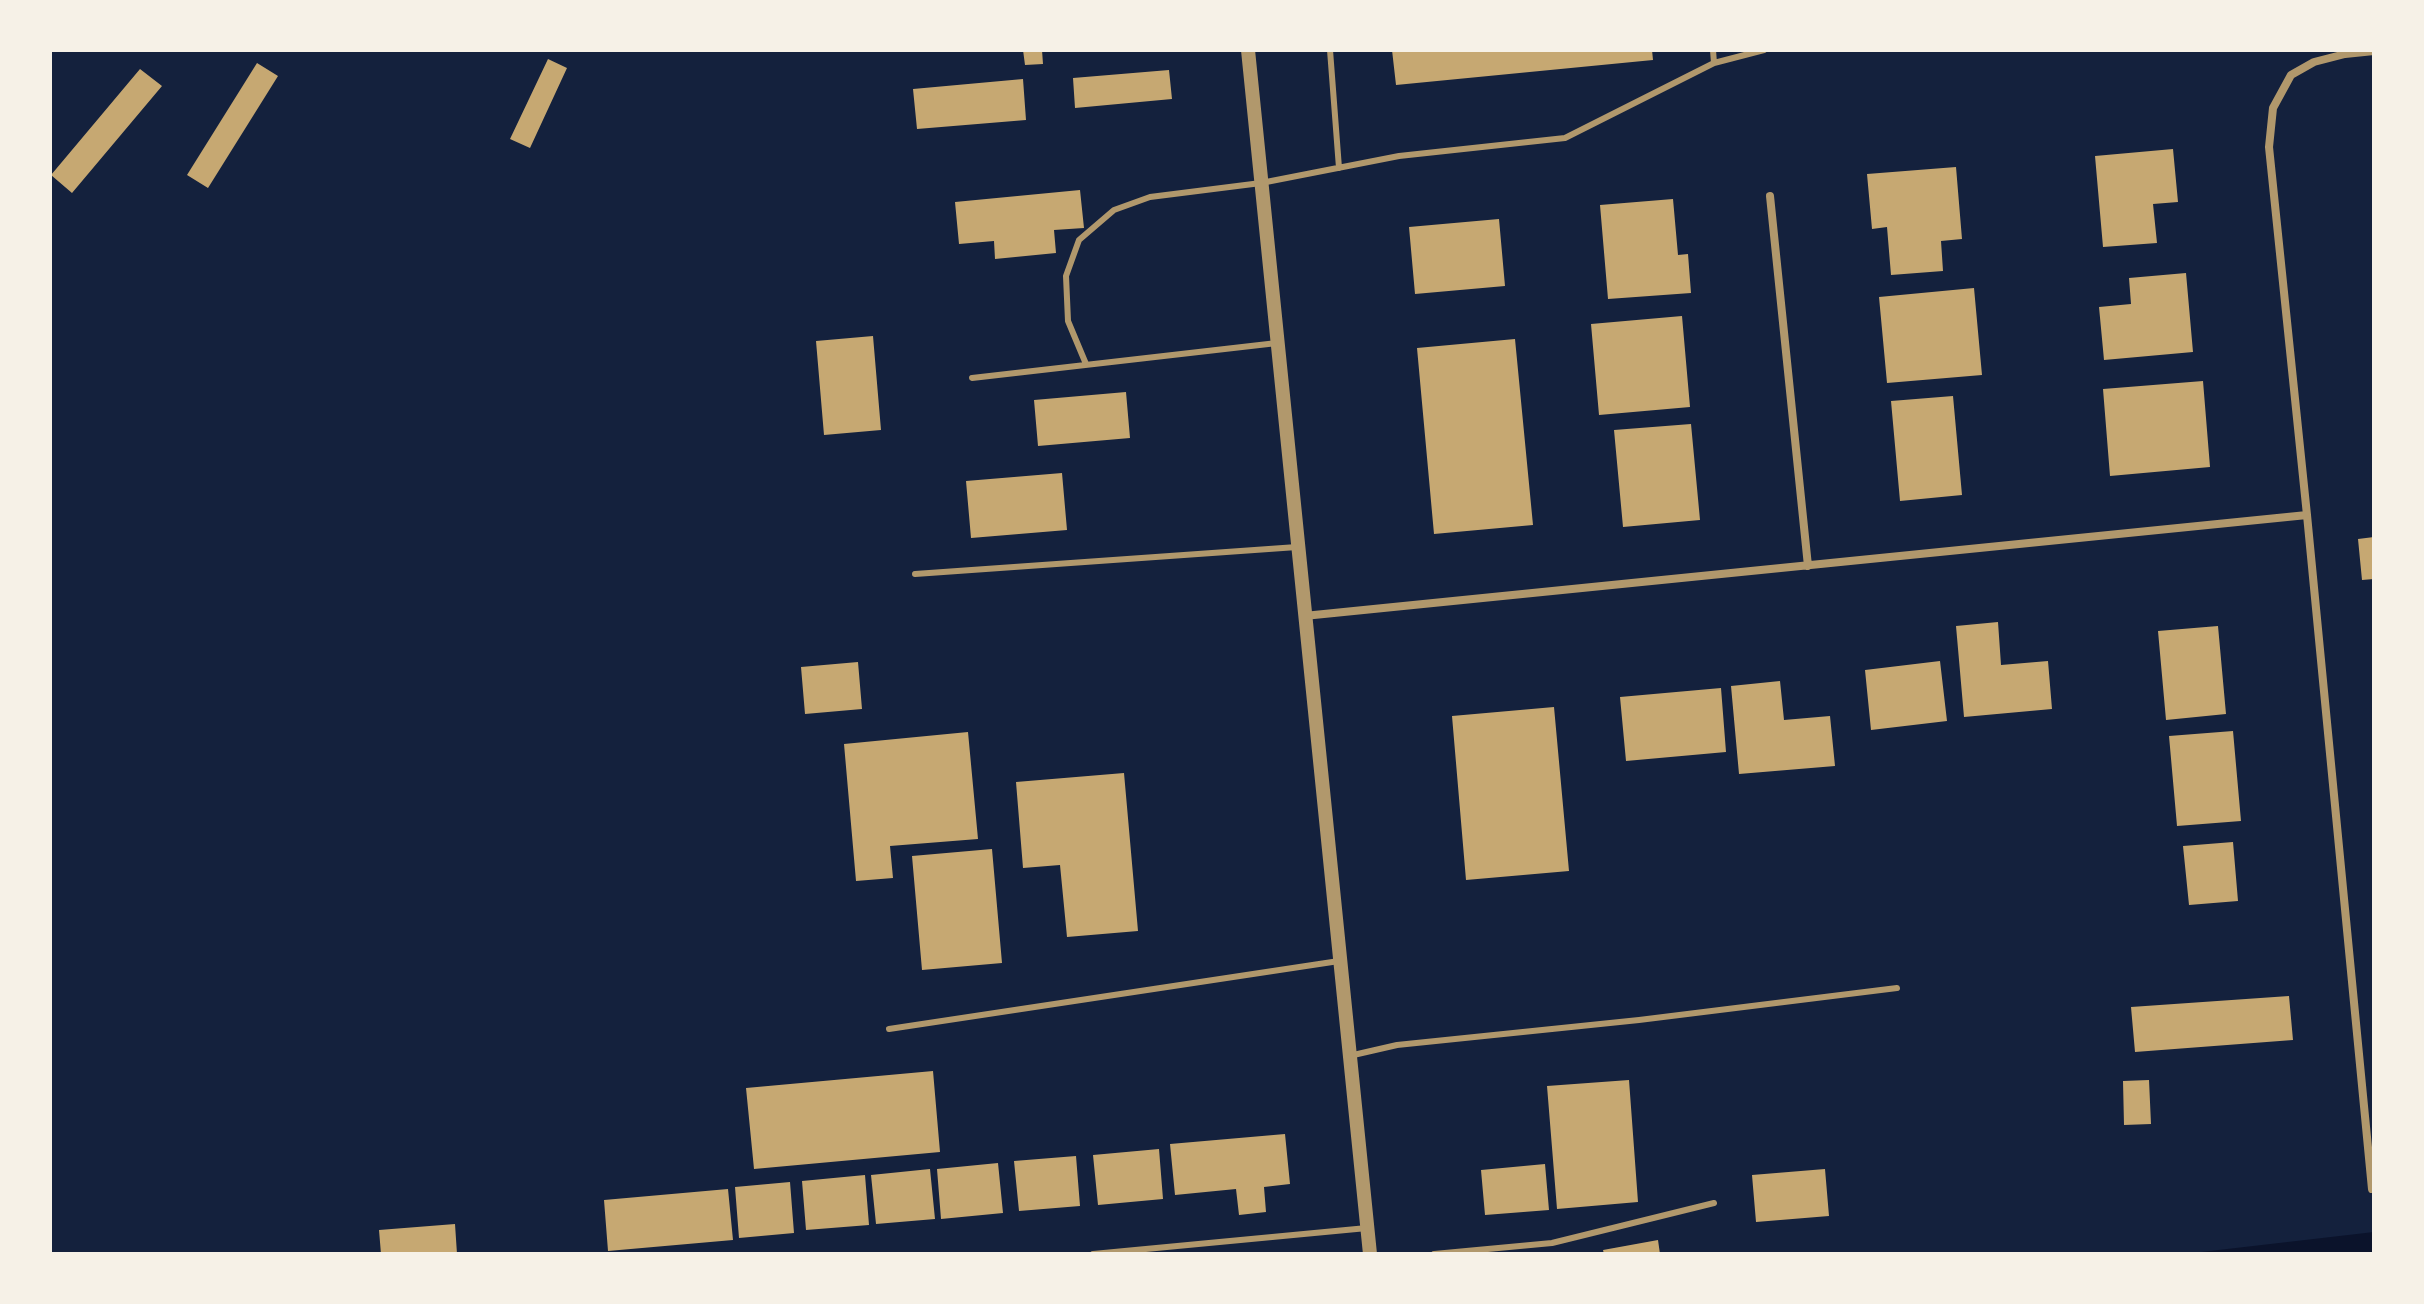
<!DOCTYPE html>
<html>
<head>
<meta charset="utf-8">
<style>
	body { margin:0 }
	#map { position:relative; width:2424px; height:1304px; overflow:hidden; background:#14213d; font-family:Signika,sans-serif }
	canvas { display:block }
	.frame { position:absolute; inset:0; border:52px solid #f6f1e7; pointer-events:none }
</style>
</head>
<body>
<div id="map">
<canvas width="2424" height="1304"></canvas>
<div class="frame"></div>
</div>
<script>
const ctx = document.querySelector('canvas').getContext('2d');
ctx.lineJoin = 'round';
function paint(path, color) { ctx.fillStyle = color; ctx.fill(path, 'evenodd'); }
function trace(path, color, width, dash) { ctx.strokeStyle = color; ctx.lineWidth = width; ctx.lineCap = dash ? 'butt' : 'round'; ctx.setLineDash(dash || []); ctx.stroke(path); }
paint(new Path2D(`
	M2374,1232v22h-190z`), '#0b132b');
paint(new Path2D(`
	M1023,50h19l1,14 -18,1z
	M1392,50h260l1,10 -257,25z
	M548,59l19,9 -37,80 -20,-9z
	M257,63l21,13 -70,112 -21,-13z
	M140,69l22,17 -90,107 -21,-18z
	M1169,70l3,29 -97,9 -2,-30z
	M1023,79l3,41 -109,9 -4,-40z
	M2173,149l5,53 -25,2 4,39 -54,4 -8,-91z
	M1956,167l6,72 -21,2 2,30 -52,4 -4,-48 -15,2 -5,-55z
	M1080,190l4,38 -30,2 2,23 -61,6 -1,-18 -35,3 -4,-42z
	M1673,199l5,56 10,-1 3,39 -83,6 -8,-94z
	M1499,219l6,67 -90,8 -6,-67z
	M2186,273l7,79 -89,8 -5,-53 32,-3 -2,-26z
	M1974,288l8,87 -95,8 -8,-86z
	M1682,316l8,91 -91,8 -8,-91z
	M873,336l8,94 -57,5 -8,-94z
	M1515,339l18,186 -99,9 -17,-186z
	M2203,381l7,86 -100,9 -7,-87z
	M1126,392l4,46 -92,8 -4,-46z
	M1953,396l9,99 -62,6 -9,-100z
	M1691,424l9,96 -77,7 -9,-97z
	M1062,473l5,57 -96,8 -5,-57z
	M2374,537v42l-12,1 -4,-41z
	M1998,622l3,43 47,-4 4,48 -88,8 -8,-91z
	M2218,626l8,88 -60,6 -8,-89z
	M1940,661l7,60 -76,9 -6,-60z
	M858,662l4,47 -57,5 -4,-47z
	M1780,681l4,39 46,-4 5,50 -96,8 -8,-88z
	M1721,688l5,64 -100,9 -6,-64z
	M1554,707l15,164 -103,9 -14,-164z
	M2233,731l8,90 -64,5 -8,-90z
	M968,732l10,107 -88,7 3,32 -37,3 -12,-137z
	M1124,773l14,158 -71,6 -7,-72 -37,3 -7,-86z
	M2233,842l5,59 -49,4 -6,-59z
	M992,849l10,114 -80,7 -10,-114z
	M2289,996l4,44 -158,12 -4,-45z
	M933,1071l7,81 -186,17 -8,-81z
	M1629,1080l9,122 -81,7 -10,-123z
	M2149,1080l2,44 -27,1 -1,-44z
	M1285,1134l5,50 -26,3 2,25 -27,3 -3,-26 -61,6 -5,-51z
	M1159,1149l4,50 -65,6 -5,-50z
	M1076,1156l4,50 -61,5 -5,-50z
	M998,1163l5,50 -62,6 -4,-50z
	M1545,1164l4,46 -64,5 -4,-45z
	M930,1169l5,50 -59,5 -5,-49z
	M1825,1169l4,47 -73,6 -4,-47z
	M865,1175l4,50 -63,5 -4,-49z
	M790,1182l4,51 -55,5 -4,-51z
	M728,1189l5,51 -125,11 -4,-51z
	M455,1224l2,30h-76l-2,-24z
	M1658,1240l2,14h-56l-1,-4z`), '#c6a872');
trace(new Path2D(`
	M1330,50l9,118
	M1714,63l50,-13
	M1086,364l-18,-43 -2,-45 13,-36 35,-30 36,-13 111,-14 138,-27 166,-18 149,-75 -1,-13
	M972,378l305,-35
	M915,574l382,-27
	M889,1029l450,-68
	M1349,1056l48,-11 242,-25 258,-32
	M1093,1254l274,-26
	M1434,1254l118,-11 162,-40`), '#b1986c', 6);
trace(new Path2D(`
	M1770,196l38,370
	M1304,616l1003,-101
	M2372,1189l-65,-674 -38,-368 4,-39 18,-33 23,-13 31,-8 29,-3`), '#b1986c', 8);
trace(new Path2D(`
	M1248,50l122,1204`), '#b1986c', 14);
</script>
</body>
</html>
